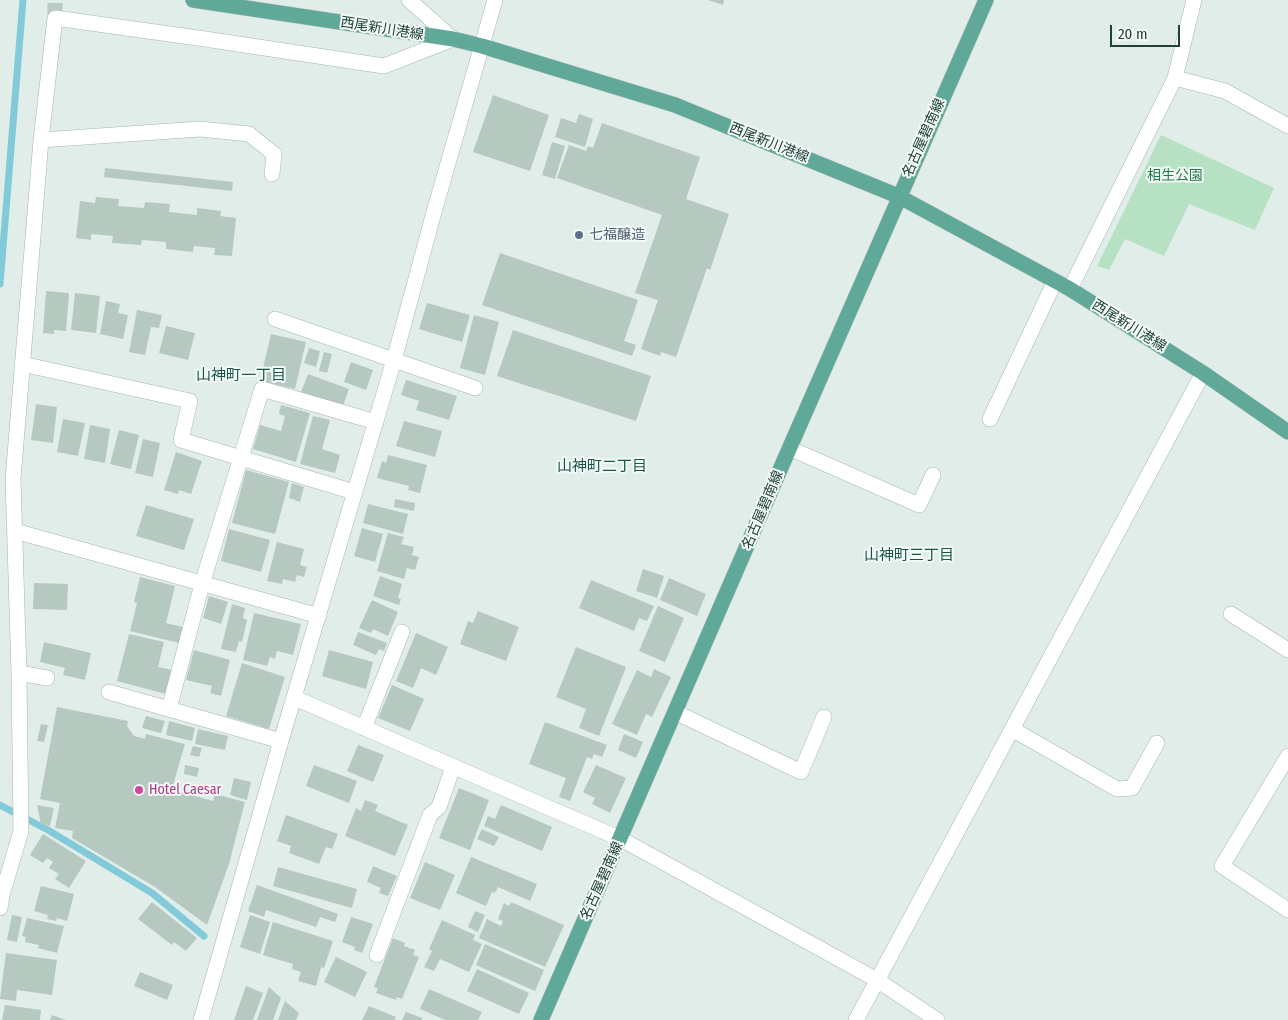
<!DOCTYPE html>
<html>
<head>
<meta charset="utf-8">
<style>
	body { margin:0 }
	#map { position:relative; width:1288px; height:1020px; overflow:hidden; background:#e1ede8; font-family:"Fira Sans Condensed",sans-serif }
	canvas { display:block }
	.scale { position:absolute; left:1110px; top:25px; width:70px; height:22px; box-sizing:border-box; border:2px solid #1f4138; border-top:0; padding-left:6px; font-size:15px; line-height:18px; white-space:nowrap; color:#1f4138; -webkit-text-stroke:4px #f2f9f6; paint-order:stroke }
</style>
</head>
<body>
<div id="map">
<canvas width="1288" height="1020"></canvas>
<div class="scale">20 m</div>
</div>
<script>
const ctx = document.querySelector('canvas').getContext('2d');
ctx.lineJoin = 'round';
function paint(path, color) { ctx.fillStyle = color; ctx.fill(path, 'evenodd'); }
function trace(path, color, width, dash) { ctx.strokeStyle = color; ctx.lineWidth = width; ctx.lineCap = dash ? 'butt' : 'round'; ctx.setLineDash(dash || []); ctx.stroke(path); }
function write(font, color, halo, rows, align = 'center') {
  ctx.font = font + ' "Fira Sans Condensed","Noto Sans JP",sans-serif'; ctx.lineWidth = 4; ctx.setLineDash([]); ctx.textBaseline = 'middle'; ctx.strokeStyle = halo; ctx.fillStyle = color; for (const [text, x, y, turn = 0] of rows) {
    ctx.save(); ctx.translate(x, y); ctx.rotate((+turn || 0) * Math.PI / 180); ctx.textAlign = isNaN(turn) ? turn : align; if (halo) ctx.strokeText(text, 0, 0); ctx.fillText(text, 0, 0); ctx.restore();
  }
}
paint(new Path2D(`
	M1161,135l113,53 -19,42 -66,-26 -25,52 -39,-17 -16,31 -12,-4z`), '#b7e1c3');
trace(new Path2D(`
	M0,284l23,-284
	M0,805l48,25 104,63 52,43`), '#82cad9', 7);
paint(new Path2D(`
	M708,0h16l-1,5z
	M493,95l56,20 -19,56 -57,-19z
	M579,114l14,5 -8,28 -30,-10 6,-19 15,5z
	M602,123l98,34 -14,42 43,15 -19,56 -3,-2 -31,89 -15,-5 -1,4 -19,-7 17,-49 -23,-7 27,-78 -105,-37 12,-33 17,6 2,-5 5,2z
	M552,142l13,4 -10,33 -13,-4z
	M105,168l128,14 -1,9 -128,-14z
	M96,197l23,2 -1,7 26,2 1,-6 25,2 -1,8 28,3v-7l24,3 -1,5 16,2 -4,38 -18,-1 1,-7 -21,-2 -1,6 -27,-3v-7l-24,-2 -1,5 -29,-2 1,-7 -22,-2v6l-15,-2 4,-37 15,2z
	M500,253l138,47 -14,41 12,4 -4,11 -150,-51z
	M46,291l23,2 -3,38 -12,-1v4l-11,-1z
	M75,293l25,3 -4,37 -25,-3z
	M106,301l14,3 -2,9 10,2 -5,24 -23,-5z
	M427,303l43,12 -8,27 -43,-13z
	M137,310l25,5 -3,13 -8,-1 -6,28 -16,-3z
	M474,315l25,7 -14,53 -25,-7z
	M166,326l29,7 -7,27 -29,-7z
	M513,330l138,46 -15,45 -139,-45z
	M271,334l35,8 -11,47 -35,-8z
	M309,348l11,3 -4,16 -12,-4z
	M324,352l8,2 -5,19 -8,-2z
	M351,362l22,8 -7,20 -22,-8z
	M308,374l41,15 -6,17 -42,-14z
	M406,380l51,16 -8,24 -33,-10 3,-9 -18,-6z
	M36,404l21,3 -4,36 -22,-3z
	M281,405l29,8 -14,49 -43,-13 7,-24 21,6 4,-15 -6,-2z
	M313,416l17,4 -8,29 18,6 -5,18 -35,-9z
	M63,419l22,4 -7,33 -21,-4z
	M404,421l38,10 -7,26 -39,-11z
	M90,425l20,4 -5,34 -21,-4z
	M119,430l20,5 -8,34 -21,-5z
	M143,439l17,4 -7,34 -18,-4z
	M176,452l26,9 -11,33 -12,-4 -1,4 -14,-4z
	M388,455l39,10 -7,28 -12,-3 1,-4 -32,-8 5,-17 4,2z
	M246,470l43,12 -14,52 -43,-11z
	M292,483l12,4 -4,15 -11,-4z
	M395,499l20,4 -1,8 -20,-4z
	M368,504l40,10 -5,20 -40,-11z
	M146,505l48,14 -10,31 -48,-14z
	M362,528l21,6 -8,28 -21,-6z
	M229,529l41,11 -9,32 -40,-11z
	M388,533l16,4 -3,7 13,3 -2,8 7,2 -4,13 -8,-2 -3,11 -27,-8z
	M277,542l27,7 -4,16 7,2 -3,10 -7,-2 -2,7 -12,-3 -1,5 -15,-3z
	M643,569l21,7 -7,22 -21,-7z
	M380,576l22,8 -4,14 3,1 -2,6 -26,-9z
	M140,577l35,9 -9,37 17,4 -4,16 -49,-12 7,-28 -3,-1z
	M669,578l37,16 -9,22 -37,-16z
	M591,580l63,26 -7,15 -8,-3 -5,13 -55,-23z
	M34,583l34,1 -1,26 -34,-1z
	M209,596l19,6 -7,22 -18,-6z
	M372,600l26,12 -10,24 -15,-7 -2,4 -12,-5z
	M232,604l13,4 -2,10 4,2 -5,22 -3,-1 -3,11 -15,-3z
	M658,606l26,12 -19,44 -26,-11z
	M478,611l41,16 -13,34 -46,-17 8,-23 5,2z
	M254,613l47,11 -8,31 -16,-4 -2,8 -5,-2 -3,9 -24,-6z
	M358,632l29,11 -3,8 -5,-2 -3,6 -23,-10z
	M416,633l32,14 -12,28 -15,-7 -8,20 -17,-7z
	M129,634l35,8 -6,25 14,3 -6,24 -49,-13z
	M44,642l47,11 -6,27 -22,-5 2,-7 -25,-6z
	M576,647l50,20 -27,69 -20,-8 7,-19 -30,-12z
	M194,650l36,10 -9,36 -11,-3 2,-7 -26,-6z
	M329,650l44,12 -7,27 -44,-13z
	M242,663l43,14 -16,52 -43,-13z
	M654,669l17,8 -19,40 -6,-3 -9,21 -25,-11 25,-54 14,7z
	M392,685l32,14 -14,32 -32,-13z
	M57,707l71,14 -1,5 7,10 11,3 1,-5 39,10 -13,45 41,12 2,-7 30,8 -16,62 -22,61 -52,-38 -83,-49 1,-7 -18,-3 5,-25 -20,-4z
	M146,716l19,5 -4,12 -19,-5z
	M169,721l26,7 -3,13 -26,-6z
	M545,722l62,23 -5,12 -8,-3 -2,5 -5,-2 -17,44 -11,-4 7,-19 -37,-14z
	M41,724l7,1 -4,17 -7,-1z
	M198,729l30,7 -3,14 -30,-6z
	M624,734l19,8 -7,16 -18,-8z
	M358,745l26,10 -11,27 -26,-11z
	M193,746l9,2 -3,9 -9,-2z
	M185,765l14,3 -2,9 -13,-3z
	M314,765l43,16 -8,22 -43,-17z
	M596,765l30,13 -16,35 -18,-9 3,-6 -12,-6z
	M234,778l17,4 -4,18 -17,-5z
	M459,788l30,12 -19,50 -31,-12z
	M365,800l13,5 -3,6 33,14 -13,31 -50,-20 11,-28 5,3z
	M37,805l17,3 -4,18 -9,-2z
	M501,805l51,22 -10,24 -58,-25 4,-10 7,3z
	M286,815l52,19 -6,15 -6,-2 -7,17 -30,-11 2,-7 -14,-5z
	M482,829l17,8 -5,9 -17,-7z
	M43,834l43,27 -17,27 -14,-9 4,-5 -10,-6 4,-6 -6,-4 -4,5 -13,-8z
	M471,857l66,27 -7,17 -32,-14 -3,6 -3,-1 -6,14 -30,-13z
	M425,862l30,13 -15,35 -30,-12z
	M373,866l24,10 -9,20 -9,-3 2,-5 -14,-6z
	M278,867l79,22 -5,19 -79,-22z
	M257,885l81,29 -3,8 -15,-5 -4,10 -50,-17 -2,7 -16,-6z
	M41,886l33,8 -7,27 -10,-3 -1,3 -9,-2 1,-4 -14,-4z
	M152,902l45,36 -11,13 -12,-9 -2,3 -34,-26z
	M511,902l53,23 -19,42 -66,-29 8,-19 14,7 2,-5 -5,-2 6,-16 5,3z
	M475,911l10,4 -7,17 -10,-5z
	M12,915l10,2 -5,25 -10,-2z
	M250,915l20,7 -10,32 -20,-7z
	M351,917l22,7 -11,29 -8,-3 1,-3 -13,-5z
	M27,918l37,8 -7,27 -19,-5 1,-3 -14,-3 1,-5 -4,-1z
	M442,920l33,15 -2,5 9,4 -13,28 -29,-13 -6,12 -10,-4 8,-16 -3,-2z
	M273,922l60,19 -9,27 -3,-1 -5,19 -18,-5 3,-9 -9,-3 1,-5 -30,-9z
	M393,938l12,5 -1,3 11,4 -2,5 6,2 -17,42 -5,-2 -1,3 -20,-7 2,-5 -4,-1z
	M485,944l59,26 -9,21 -59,-26z
	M6,953l51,7 -5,35 -35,-5 -1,11 -16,-2z
	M336,957l31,15 -12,25 -31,-15z
	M477,969l52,24 -10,21 -52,-23z
	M140,972l33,13 -6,15 -33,-14z
	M246,986l17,7 -10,27h-19z
	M269,987l12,11 -8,22h-16z
	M429,989l53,23 -4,8h-33l-25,-11z
	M285,1001l14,12 -3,7h-18z
	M5,1005l36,5 -1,10h-38z
	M369,1006l27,11 -1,3h-33z
	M406,1012l16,6v2h-20z
	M52,1015l14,5h-16z`), '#b6c9c1');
trace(new Path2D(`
	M55,18v-18`), '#bacbc5', 15, [15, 8]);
const minor = new Path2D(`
	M1175,78l19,-78
	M41,140l159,-11 49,5 25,20 -2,20
	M1070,289l105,-211 50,13 63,35
	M275,319l200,69
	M22,364l168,37 -9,39 173,52
	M990,419l65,-138
	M789,448l130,57 14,-30
	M15,531l304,85
	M1231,614l57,36
	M19,673l28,5
	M109,692l172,49
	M295,698l326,141 256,141 60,40
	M169,709l33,-125 60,-195 114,33
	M675,712l126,60 23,-55
	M364,728l38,-96
	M1012,729l105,60 15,-1 25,-45
	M1288,756l-66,110 66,44
	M0,908l2,-13 19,-64 -2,-158 -6,-194 28,-339 14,-122 150,21 179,27 69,-27 -44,-39
	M377,955l53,-140 9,-8 14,-40
	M201,1020l80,-279 113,-381 40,-148 61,-212
	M856,1020l347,-647`);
const major = new Path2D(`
	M193,0l260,39 29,7 193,59 223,91 172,93 133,84 85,59
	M541,1020c149,-340 294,-681 445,-1020`);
trace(minor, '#a3b6b0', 16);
trace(major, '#c0cac7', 16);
trace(minor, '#fff', 15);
trace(major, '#60a897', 15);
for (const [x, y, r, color] of [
	[579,235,5,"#5c6f8a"],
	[139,790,5,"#d1479c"]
]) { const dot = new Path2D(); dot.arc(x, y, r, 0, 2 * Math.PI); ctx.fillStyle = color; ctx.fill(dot); trace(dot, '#f2f9f6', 2); }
write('14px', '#1f4138', '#f2f9f6', [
	["西尾新川港線",382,29,9],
	["名古屋碧南線",924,138,-66],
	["西尾新川港線",769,143,22],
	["西尾新川港線",1129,326,32],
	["名古屋碧南線",763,510,-67],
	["名古屋碧南線",602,881,-66]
]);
write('14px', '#247c48', '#f2f9f6', [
	["相生公園",1175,176]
]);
write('14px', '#4e5e75', '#f2f9f6', [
	["七福醸造",589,235]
], 'left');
write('14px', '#b23c85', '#f2f9f6', [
	["Hotel Caesar",149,790]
], 'left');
write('15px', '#185548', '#f2f9f6', [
	["山神町一丁目",241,376],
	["山神町二丁目",602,467],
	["山神町三丁目",909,556]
]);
</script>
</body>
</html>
